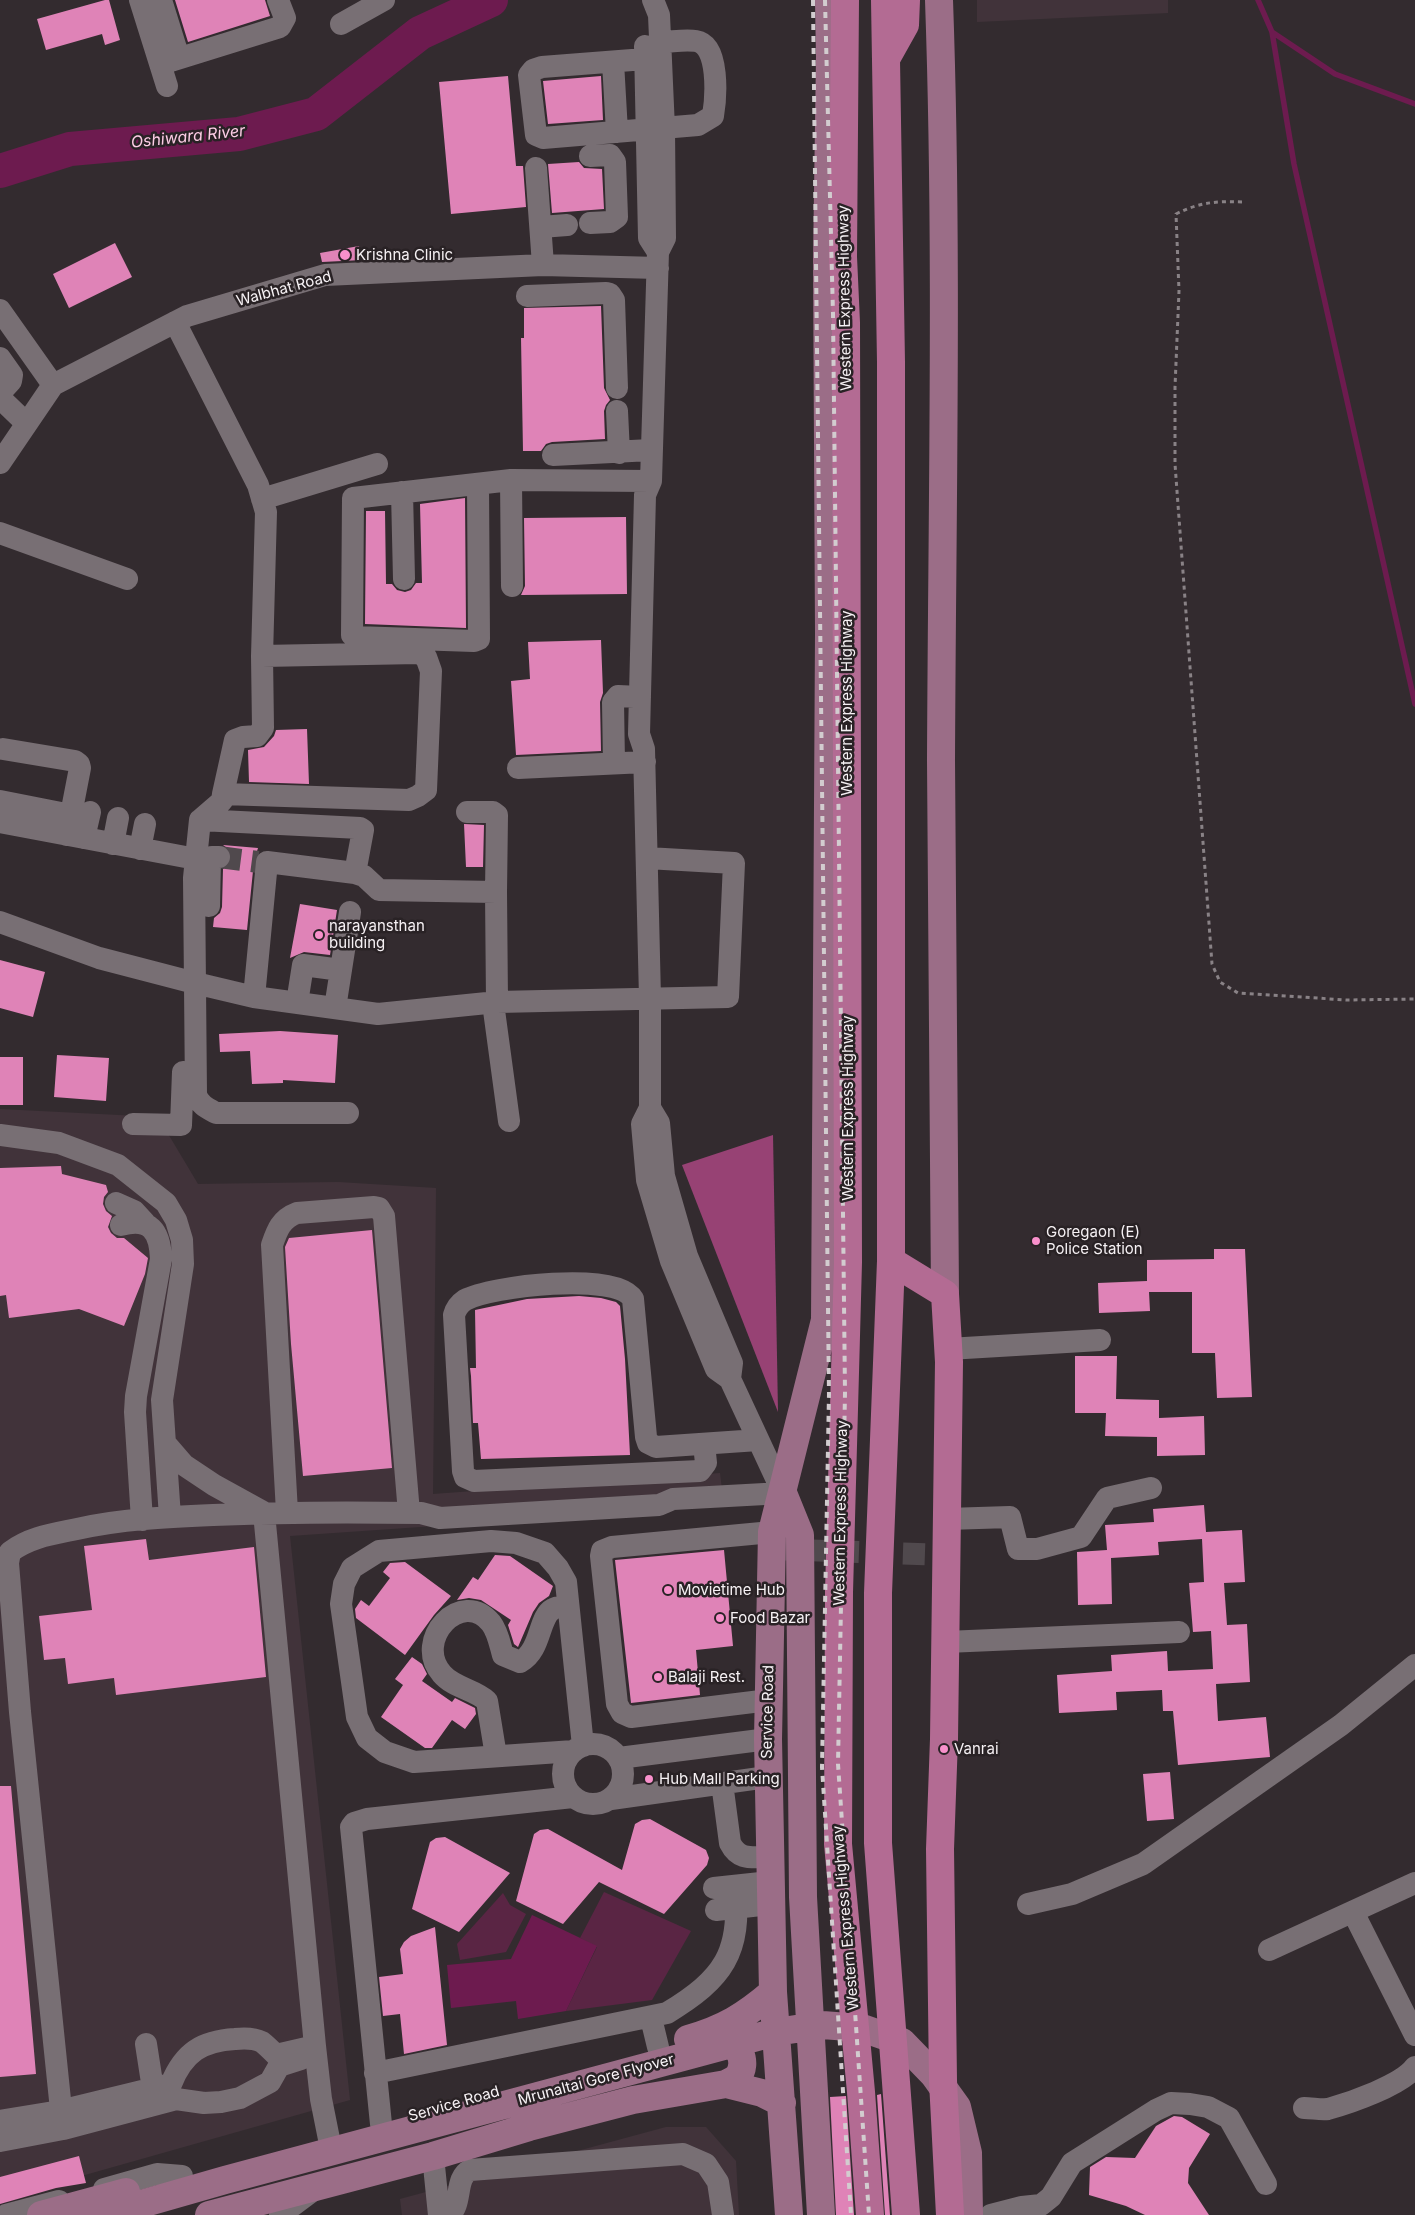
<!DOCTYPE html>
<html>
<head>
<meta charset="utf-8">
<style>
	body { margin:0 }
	canvas { display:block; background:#332b2f }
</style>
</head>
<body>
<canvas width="1415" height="2215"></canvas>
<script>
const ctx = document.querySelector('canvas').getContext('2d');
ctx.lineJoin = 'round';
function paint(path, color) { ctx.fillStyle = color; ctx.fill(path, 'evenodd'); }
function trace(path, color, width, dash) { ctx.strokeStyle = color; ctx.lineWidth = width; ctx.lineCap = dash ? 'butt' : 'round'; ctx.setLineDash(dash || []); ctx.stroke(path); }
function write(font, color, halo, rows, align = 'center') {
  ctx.font = font + ' Inter,sans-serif'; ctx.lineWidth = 5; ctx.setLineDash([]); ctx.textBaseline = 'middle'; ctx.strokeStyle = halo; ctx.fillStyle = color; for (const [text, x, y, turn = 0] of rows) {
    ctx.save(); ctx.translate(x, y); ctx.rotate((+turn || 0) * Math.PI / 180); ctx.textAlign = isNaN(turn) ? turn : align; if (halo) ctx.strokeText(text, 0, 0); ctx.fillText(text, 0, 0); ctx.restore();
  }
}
paint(new Path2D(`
	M977,0h191v13l-191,9z
	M0,1109l158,8 40,67 140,-2 98,6 -3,306 287,-21 4,33 -434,30 60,564 -350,99z
	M666,2127h40l30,34 3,54h-337l-2,-16z`), '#41333a');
paint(new Path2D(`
	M604,1892l87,39 -39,69 -86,11 31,-64 -17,-9z
	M503,1893l7,12 16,9 -20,38 -46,8 -3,-16z`), '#5a2544');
paint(new Path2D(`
	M773,1135l5,277 -96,-247z`), '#974274');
paint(new Path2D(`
	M532,1915l65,31 -31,65 -48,8 -2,-18 -65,7 -4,-43 64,-6z`), '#6d1b4f');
trace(new Path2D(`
	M1258,0l14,32 22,132 121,540
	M1272,32l63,42 80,30`), '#6d1b4f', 5.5);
trace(new Path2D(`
	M0,171l70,-22 169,-15 77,-20 104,-81 71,-33`), '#6d1b4f', 34);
paint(new Path2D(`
	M105,0h4l11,40 -15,5 -3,-11 -56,16 -9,-31z
	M175,0h90l5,16 -82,26z
	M508,76l8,90h7l3,41 -75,7 -12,-132z
	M601,76l2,44 -55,4 -5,-43z
	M579,162l5,6 18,1 2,40 -52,4 -4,-49z
	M115,243l17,34 -63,31 -16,-34z
	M359,246l3,14 -40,2 -2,-9z
	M601,306l3,82 6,12 -4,5 -2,6 1,28 -53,3 -6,2 -5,7h-18l-2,-113h3v-30z
	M465,498l1,130 -101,-4 1,-113h19l1,73h6l5,6 8,2 6,-2 5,-7h6l-2,-79z
	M626,517l1,77 -106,1 4,-9 -1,-68z
	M601,640l2,53 -3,9 1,49 -85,4 -5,-74 19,-2 -2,-37z
	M307,729l2,55 -60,-2 -1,-32 16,-3 10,-11 2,-6z
	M464,824l20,1 -1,42h-17z
	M223,845l35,3 -4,13 -7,69 -34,-3 1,-9 6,-5 2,-6 1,-38 7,-5 2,-7 -2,-7z
	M300,904l37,6 -7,45 -26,-3 -14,6z
	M0,960l45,12 -12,45 -33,-9z
	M280,1031l58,4 -3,48 -52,-3v3l-31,1 -2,-33 -30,1 -1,-18z
	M57,1055l52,3 -3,43 -52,-4z
	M0,1057h23v48h-23z
	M61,1166l1,8 44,11 2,7 -4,5 -1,7 3,7 6,5 -4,11 3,6 6,5h7l24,20 -3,16 -21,52 -45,-17 -70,9 -3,-23 -6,1v-128z
	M372,1230l20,238 -89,8 -12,-132 -6,-97 4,-9z
	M1214,1249h31l7,148 -35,1 -2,-45h-23v-61h-43l1,19 -51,2 -1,-30 49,-2v-21l67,-1z
	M579,1296l22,2 15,4 4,4 5,53 5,96 -149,4 -3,-36h-5l-2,-47 -1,-8h6l-1,-58 52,-11z
	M1075,1356h42l-1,43 43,1v18l45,-2 1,39 -48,1v-19l-52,-1 1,-23h-31z
	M1204,1505l2,27 36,-2 3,52 -21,1 3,42 20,-1 3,58 -34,2 2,37 48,-4 4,40 -92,8 -5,-54h-10l-1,-21 -46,2 1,18 -58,3 -2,-38 55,-4 -1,-16 56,-4 1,20 45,-2 -2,-38 -18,1 -4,-49 15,-1 -2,-43 -44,3 1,13 -48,3 1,46 -34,1 -1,-53 30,-2 -2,-25 49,-3 -1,-13z
	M146,1539l3,21 105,-13 12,130 -150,18 -2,-17 -46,6 -3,-26 -21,2 -5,-44 53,-6 -8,-64z
	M724,1550l9,96 -37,4 4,45 -69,8 -16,-143z
	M495,1555l15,1 43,30 -4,10 -10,7 -6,9 -15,35 -4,-3 -6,-19 3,-5 -30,-20 -12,-2 -12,2 16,-23 5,3z
	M405,1562l46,34 -17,19 -29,40 -49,-37 -1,-9 6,-9 8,6 21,-28 -7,-6 7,-9z
	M412,1657l10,7 5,10 -5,7 30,21 3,-4 20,10 1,6 -11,15 -13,-9 -20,28h-7l-44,-31 22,-32 -8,-6z
	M1170,1772l4,47 -27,2 -4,-47z
	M0,1786h11l25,288 -36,3z
	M650,1819l56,31 3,8 -2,7 -43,49 -65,-32 -36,42 -47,-23 18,-67 6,-4 8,-1 74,41 13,-46 7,-4z
	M445,1837l65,36 -51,59 -47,-23 18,-67 6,-4z
	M435,1927l12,118 -43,9 -4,-40 -17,2 -4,-39 24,-3 -3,-25 4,-7 7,-6z
	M881,2094l9,121h-5l-8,-120z
	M846,2096l8,119h-18l-6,-118z
	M1174,2116l8,1 28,17 -21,34 -1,15 21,32h-64l-19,-9 -37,-11 1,-28 16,-10 29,1 21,-32z
	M79,2156l7,27 -30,5 -56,16v-27z`), '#df83b7');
trace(new Path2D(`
	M219,857l39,5
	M771,1549l176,6`), '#50494d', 22, [22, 11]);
trace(new Path2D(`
	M1242,202c-26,-1 -42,0 -66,12l3,77 -4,96v77l37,500 8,18 18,11 109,7 68,-1`), '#898286', 3, [4, 4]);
trace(new Path2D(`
	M140,0l27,86
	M161,0l18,58
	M653,0l6,15 5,114 1,109 -7,14 -7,229 -6,14 -6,239 5,15 6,249v110l-8,16 5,56 24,81 45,108 14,10
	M341,24l43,-24
	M645,46l4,192 9,14
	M645,59l-103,8 -9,3 -4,5 7,60 7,3 155,-13 15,-9c3,-18 7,-71 -17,-75 -11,-2 -25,1 -36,1
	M613,62l4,70
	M161,64l119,-37 5,-9 -7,-18
	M536,168l7,97
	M590,223l20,-1 7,-5 -2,-55 -5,-7 -20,1
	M541,227l26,-2
	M527,296l79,-3 4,1 4,6 3,88
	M0,310l53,75
	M175,322l83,163 8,27 -4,144 1,72 -6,8 -14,1 -8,3 -12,54
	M0,358l12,17 -1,6 -11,12
	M0,398l26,25
	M617,411l2,42
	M553,455l98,-5
	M0,463l53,-78 134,-69 138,-41 218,-10 115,3
	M511,480l1,106
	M478,484l1,155 -5,2 -119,-4 -3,-2 1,-137 158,-18 140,1
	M402,492l2,87
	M262,499l115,-35
	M0,533l127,46
	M262,656l156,-3 8,4 5,14 -5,119 -8,6 -9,4 -186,-6 -1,7 -22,19 -6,58 2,217c4,10 11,13 20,18h132
	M3,749l72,12 4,3 1,4 -13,67
	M614,763l-1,-61 5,-6 22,1
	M518,768l127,-6
	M0,801l71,14
	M467,812h26l4,3 -1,77
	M200,820l160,8 3,2 -8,43 -88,-11 -13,135
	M0,822l196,37
	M84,838l6,-26
	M113,844l5,-26
	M140,849l5,-25
	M355,873l9,3 15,14 117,2 1,110
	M209,906l1,-46 2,-3h7
	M0,922l99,36 96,25 59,14 124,17 119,-12 231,-5 6,-134 -87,-5
	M297,1003l6,-38 38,5
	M493,1003l16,118
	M335,1008l15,-96
	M133,1124l48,1 2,-53
	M0,1135l59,8 59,22 48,38 10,17 6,20 1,24 -21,136 8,117
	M116,1203l18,8 11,12
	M121,1225c29,-8 39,6 40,34l-25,137 -1,16 7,108
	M948,1349l152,-9
	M165,1443l19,22 30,20 49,27
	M704,1444l2,19 -6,8 -226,10 -9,-4 -2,-6 -9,-156c2,-7 5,-11 11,-15 26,-14 152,-29 168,-1l13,138 2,6 8,4 102,-7
	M287,1512l-15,-267c5,-15 9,-26 25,-32l77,-6 5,1 5,8 25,297
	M264,1513l51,533 6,53 8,40
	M947,1519l63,-2 8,32h19l44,-12 26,-39 44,-10
	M946,1642l233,-10
	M769,1700l-138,17 -9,-4 -5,-9 -16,-148 1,-5 10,-4 160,-15
	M563 1774a30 30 0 1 1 60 0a30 30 0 1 1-60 0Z
	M574,1751l-160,11 -29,-10 -18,-14 -10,-21 -16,-113 3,-20 8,-16 27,-17 112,-10 25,2 29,10 13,15 8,14 17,164
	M496,1756l-9,-55c-13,-12 -33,-13 -45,-27 -30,-34 20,-87 49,-51 7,9 9,22 12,32l17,7c22,-12 18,-45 33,-53 4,-3 10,-2 15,-2
	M619,1758l149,-19
	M722,1783l8,60c9,18 22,14 40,14
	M611,1799l156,-22
	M714,1888l56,-6
	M1028,1904l44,-10 71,-30 198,-139 74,-60
	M716,1910l54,-6
	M1353,1912l62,123
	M1269,1950l146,-67
	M651,2018l7,29
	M146,2044l9,58
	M375,2073l292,-60c56,-34 75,-60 68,-127
	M1304,2108c8,0 17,2 24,1 22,-6 74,-24 87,-42
	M0,2121l60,-10 111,-27c13,-32 31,-43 64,-45 9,-1 19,-1 27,3 5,4 10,9 14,13l39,-9
	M381,2124l-30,-297 3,-4 13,-4 206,-22
	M63,2129l-43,-417 -12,-149 2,-11c20,-15 43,-18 67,-23 44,-10 90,-12 136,-14 69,-3 138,-3 208,-2l19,5 219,-13 14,-6 110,-6 -53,-114 2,-16 -45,-107 -23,-80 -5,-53 -9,-15
	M0,2141l63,-12 113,-30 28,4 17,-1 19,-4 30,-16 9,-16 22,-7
	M433,2156l6,59
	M104,2189l53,-15 25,2
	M6,2215l53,-14
	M280,2215l35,-26
	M449,2215c14,-11 5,-37 21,-45l213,-16 23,10 12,18 5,33
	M991,2215l31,-8 19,-2 10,-8 21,-34 84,-53 15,-7 19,1 18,3 21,11 37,66`), '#786f74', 22);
trace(new Path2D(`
	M939,0c9,253 3,508 2,761 0,178 2,356 4,533
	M783,1493l17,42 3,362 18,318
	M720,2035c17,5 30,27 17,43 -3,2 -8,4 -11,6
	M688,2039c36,-10 57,-23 85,-47
	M41,2215l85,-23
	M103,2215l122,-35 551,-148 46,-7 40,3 40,14 32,33 23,32 11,46 1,62
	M209,2215l224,-59 96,-29 104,-27 93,-16 36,9 20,10
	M789,2215l-16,-223 -5,-253 4,-207 53,-212 4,-687 -2,-374 3,-202 -1,-57`), '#9b6d87', 28);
trace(new Path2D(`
	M845,0l-2,257 3,66 2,939 -9,330 -1,252 23,248 9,123
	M885,0l6,362v899l-13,332v250l28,372
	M886,59l19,-34 1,-25
	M891,1261l54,33 4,68 -5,377 -4,110 3,232 7,134`), '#b36b93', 28);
trace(new Path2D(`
	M813,0l16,1394 -7,373 29,448
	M825,0l8,314 12,1079 -7,371 31,451`), '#d2cccf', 4, [6, 6]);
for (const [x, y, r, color] of [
	[345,255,6,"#f890cb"],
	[319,935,5,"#f890cb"],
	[1036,1241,5,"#f890cb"],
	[668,1590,5,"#f890cb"],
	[720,1618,5,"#f890cb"],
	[658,1677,5,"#f890cb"],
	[944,1749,5,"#f890cb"],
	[649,1779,5,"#f890cb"]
]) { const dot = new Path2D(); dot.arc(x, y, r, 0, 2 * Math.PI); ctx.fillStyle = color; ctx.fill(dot); trace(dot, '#292225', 2); }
write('15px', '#f6f1f4', '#292225', [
	["Krishna Clinic",356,255],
	["narayansthan",329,926],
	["building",329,943],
	["Goregaon (E)",1046,1232],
	["Police Station",1046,1249],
	["Movietime Hub",678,1590],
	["Food Bazar",730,1618],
	["Balaji Rest.",668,1677],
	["Vanrai",954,1749],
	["Hub Mall Parking",659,1779]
], 'left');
write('15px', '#f6f1f4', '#292225', [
	["Walbhat Road",284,289,-15],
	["Western Express Highway",845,298,-91],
	["Western Express Highway",847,703,-90],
	["Western Express Highway",848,1108,-90],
	["Western Express Highway",841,1513,-89],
	["Service Road",768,1712,-89],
	["Western Express Highway",846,1918,-95],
	["Mrunaltai Gore Flyover",596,2080,-15],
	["Service Road",454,2104,-16]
]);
write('italic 16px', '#fdcce5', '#292225', [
	["Oshiwara River",188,137,-6]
]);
</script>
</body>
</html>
